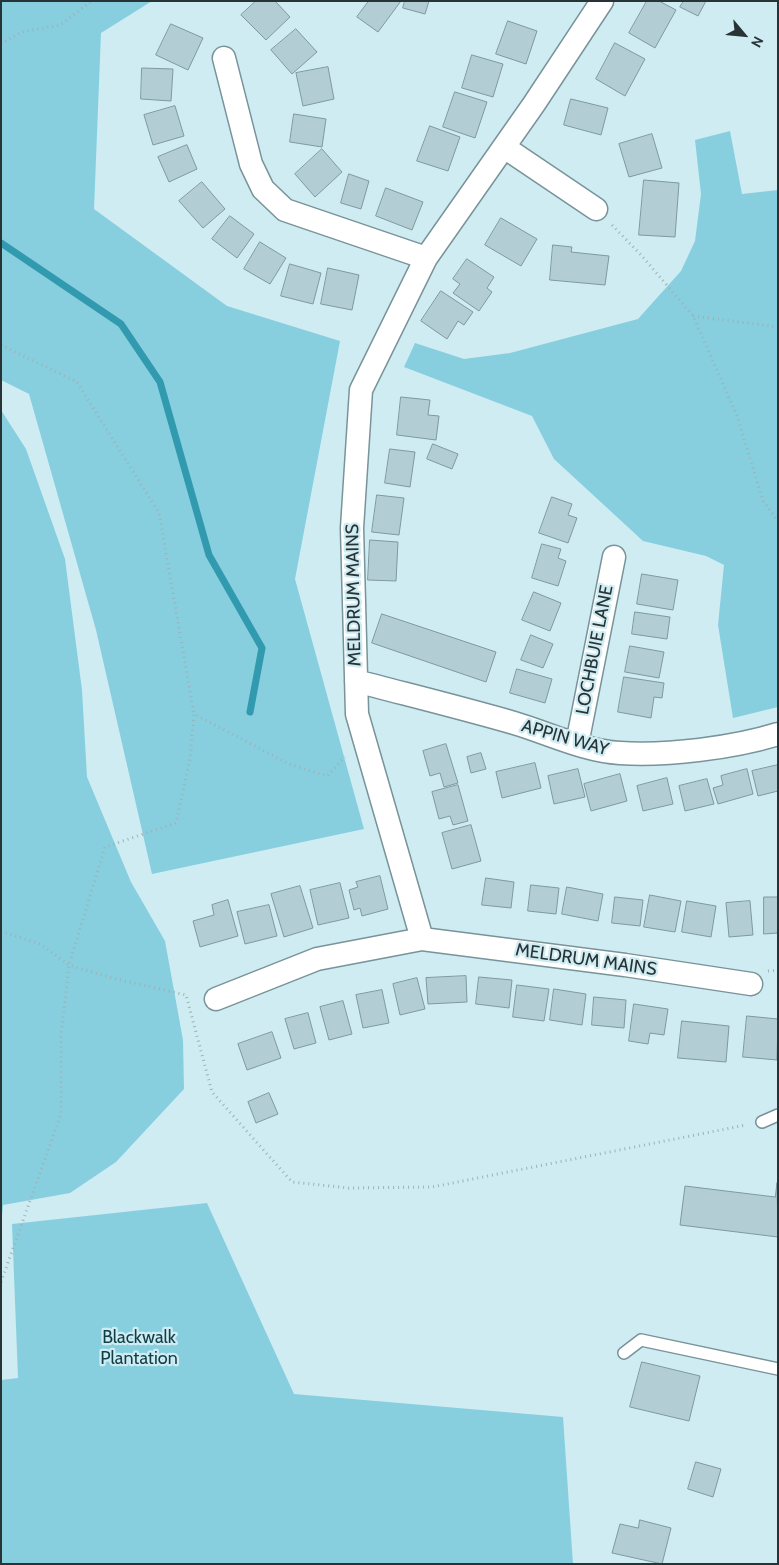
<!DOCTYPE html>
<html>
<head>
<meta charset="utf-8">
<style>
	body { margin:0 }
	#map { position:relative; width:779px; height:1565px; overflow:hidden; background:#cfecf3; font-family:Cabin,sans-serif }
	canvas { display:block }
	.frame { position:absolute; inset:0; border:2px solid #283335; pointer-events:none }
	.north { position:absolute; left:719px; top:10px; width:50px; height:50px; -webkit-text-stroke:4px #cfecf3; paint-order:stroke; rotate:118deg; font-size:14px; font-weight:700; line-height:20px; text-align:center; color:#283335 }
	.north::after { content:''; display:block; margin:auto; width:18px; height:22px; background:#283335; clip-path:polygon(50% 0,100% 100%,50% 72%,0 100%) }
</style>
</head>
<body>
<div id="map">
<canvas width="779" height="1565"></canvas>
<div class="frame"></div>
<div class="north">N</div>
</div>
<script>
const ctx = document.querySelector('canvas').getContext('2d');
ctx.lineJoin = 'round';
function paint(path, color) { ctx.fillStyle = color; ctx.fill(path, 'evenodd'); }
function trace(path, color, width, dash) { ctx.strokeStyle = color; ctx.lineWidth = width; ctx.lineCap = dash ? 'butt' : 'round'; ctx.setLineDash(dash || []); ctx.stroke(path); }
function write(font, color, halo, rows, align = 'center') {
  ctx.font = font + ' Cabin,sans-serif'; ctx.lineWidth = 4.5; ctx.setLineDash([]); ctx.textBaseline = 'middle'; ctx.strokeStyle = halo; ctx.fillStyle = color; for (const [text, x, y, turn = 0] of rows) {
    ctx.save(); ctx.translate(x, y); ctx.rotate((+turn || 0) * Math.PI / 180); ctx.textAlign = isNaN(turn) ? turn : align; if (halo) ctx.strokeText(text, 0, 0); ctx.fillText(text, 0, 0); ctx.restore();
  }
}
paint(new Path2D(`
	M1,1h151l-51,32 -7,176 133,97 113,35 -45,238 69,250 -212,45 -56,-244 -67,-236 -28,-14z
	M730,131l12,63 36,-4v517l-45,11 -15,-93 6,-60 -18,-9 -63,-15 -89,-82 -22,-43 -128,-49 11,-24 49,16 46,-6 128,-34 43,-48 14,-30 6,-47 -6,-54z
	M1,410l25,39 39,110 17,131 5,87 44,105 34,59 18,99 1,49 -68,73 -46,31 -67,12 -2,22z
	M207,1203l87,191 269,23 10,147h-572v-184l17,-2 -6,-154z`), '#87cfdf');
trace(new Path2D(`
	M1,243l120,81 39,58 49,173 53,93 -12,64`), '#329aae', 7);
const building = new Path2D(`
	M256,1h19l15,16 -24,23 -25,-25z
	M369,1h32l-23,31 -21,-15z
	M405,1h24l-4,13 -22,-6z
	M647,1h12l17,9 -21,38 -26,-15z
	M684,1h22l-8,15 -18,-9z
	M508,21l29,10 -11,33 -30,-10z
	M171,24l32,14 -15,32 -32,-15z
	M296,29l21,23 -25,22 -21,-24z
	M615,43l30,16 -20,37 -29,-17z
	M472,55l31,9 -10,33 -31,-9z
	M328,67l6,32 -31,7 -7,-33z
	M142,68l31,1 -2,32 -30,-2z
	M455,92l32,10 -12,36 -32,-11z
	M571,99l37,9 -7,27 -37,-10z
	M175,106l9,30 -31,9 -9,-30z
	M294,114l32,5 -4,28 -32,-5z
	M430,126l30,11 -12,34 -31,-10z
	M652,134l10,34 -33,9 -10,-33z
	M187,145l10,24 -28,13 -11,-25z
	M322,149l20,23 -27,25 -20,-23z
	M349,174l20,7 -8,28 -20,-6z
	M644,180l35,3 -4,54 -36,-2z
	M202,182l23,27 -22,19 -24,-27z
	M386,188l37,14 -11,28 -36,-14z
	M230,216l24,18 -17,24 -25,-19z
	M501,218l36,21 -16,27 -36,-21z
	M260,242l26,16 -16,26 -26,-15z
	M553,245l19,2 -1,5 38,4 -4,29 -55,-5z
	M467,259l27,18 -7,11 5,4 -13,19 -26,-18 7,-9 -7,-5z
	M290,264l31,9 -8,31 -32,-8z
	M328,268l31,7 -7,35 -31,-6z
	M441,291l32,21 -9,13 -6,-4 -11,18 -26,-18z
	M401,397l29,3 -2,15 11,1 -3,24 -39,-5z
	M433,444l25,10 -6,15 -25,-10z
	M390,449l25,3 -5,35 -25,-4z
	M377,495l27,3 -5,37 -27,-3z
	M552,497l20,7 -4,11 9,3 -9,25 -29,-10z
	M370,540l28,2 -2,39 -28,-1z
	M542,544l19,5 -3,9 8,3 -8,25 -26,-8z
	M642,574l36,6 -5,30 -36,-6z
	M534,592l27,11 -11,28 -28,-11z
	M635,612l35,5 -3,22 -35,-5z
	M382,614l114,38 -10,30 -114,-39z
	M531,635l22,9 -10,24 -22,-8z
	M630,646l34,6 -5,26 -34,-6z
	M517,669l35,10 -7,24 -35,-10z
	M624,677l40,6 -2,15 -8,-1 -3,21 -33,-6z
	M446,744l12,39 -14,4 -4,-14 -10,3 -7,-25z
	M481,753l5,16 -15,4 -4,-16z
	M535,763l6,25 -39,10 -6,-26z
	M778,765v26l-20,5 -6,-25z
	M578,769l7,28 -31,7 -6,-28z
	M747,769l6,25 -35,10 -5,-16 10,-3 -2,-9z
	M620,774l7,27 -36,10 -7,-27z
	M667,778l6,26 -30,7 -6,-25z
	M707,779l7,25 -29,7 -6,-25z
	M458,785l10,36 -15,4 -3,-9 -11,3 -7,-27z
	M471,825l10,36 -29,8 -10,-36z
	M380,876l8,33 -26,7 -2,-8 -6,2 -5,-20 9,-3 -2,-5z
	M486,878l28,4 -3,26 -29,-3z
	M340,883l9,35 -31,7 -8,-35z
	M531,885l28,3 -3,26 -28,-3z
	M300,886l13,42 -29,9 -13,-43z
	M567,887l36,7 -5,27 -36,-7z
	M650,895l31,6 -6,31 -31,-5z
	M615,897l28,3 -3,26 -28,-3z
	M764,897h14v36l-14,1z
	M228,900l10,36 -38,11 -7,-26 21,-6 -2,-10z
	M687,901l29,5 -5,31 -29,-5z
	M750,901l3,34 -24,2 -3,-34z
	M269,905l8,31 -32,8 -8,-32z
	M466,976l1,26 -39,2 -2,-26z
	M479,977l33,3 -3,28 -33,-4z
	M417,978l8,31 -25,6 -7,-31z
	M517,985l32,4 -5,32 -31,-4z
	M554,989l32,5 -4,31 -32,-5z
	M382,990l7,33 -26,5 -7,-33z
	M594,997l32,3 -2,28 -32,-3z
	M343,1001l9,33 -23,6 -9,-33z
	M634,1004l34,5 -4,26 -14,-2 -2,11 -19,-3z
	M308,1013l8,30 -22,6 -9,-30z
	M747,1016l31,3 -1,41 -34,-3z
	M682,1021l47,5 -3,36 -48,-4z
	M272,1032l9,26 -34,12 -9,-26z
	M269,1093l9,21 -22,9 -8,-21z
	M777,1183l1,54 -98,-12 5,-39 90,11z
	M642,1362l58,14 -11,45 -59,-14z
	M696,1462l25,7 -8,28 -25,-8z
	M640,1520l31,8 -9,36 -50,-11 8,-29 18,4z`);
paint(building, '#b2ced4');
trace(building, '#7e999f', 1);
const lane = new Path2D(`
	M762,1122l16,-7
	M624,1353l17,-13 137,29`);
const street = new Path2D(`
	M224,58l27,106 12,25 22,21 141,48
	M504,147l92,62
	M356,681c53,14 106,27 158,42 34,10 70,28 106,30 47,3 113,-5 158,-19
	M577,744l37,-187
	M422,939l-65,-225 -5,-186 9,-138 65,-132 108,-154 68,-103
	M216,999l101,-40 105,-20 203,26 126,19`);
trace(lane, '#789399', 14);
trace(street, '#789399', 25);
trace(new Path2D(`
	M1,44l20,-12 39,-7 32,-24
	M612,225l30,31 51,60 44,100 26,85 15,20
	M693,316l85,11
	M1,345l76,37 82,131 35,201
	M1,931l39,13 29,21 43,13 74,17 26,97 80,90 57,6 83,-1 314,-62
	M768,971l10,-1
	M1,1282l60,-168v-78l8,-71 36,-118 71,-24 14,-64 4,-45 95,50 38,12 18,-19`), '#9bb2b7', 3, [1, 4]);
trace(lane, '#fff', 11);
trace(street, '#fff', 22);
write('18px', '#283335', '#cfecf3', [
	["MELDRUM MAINS",354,595,-91],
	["LOCHBUIE LANE",595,650,-79],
	["APPIN WAY",565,738,16],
	["MELDRUM MAINS",586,960,8]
]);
write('18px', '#103e47', '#cfecf3', [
	["Blackwalk",139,1338],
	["Plantation",139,1359]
]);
</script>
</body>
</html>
